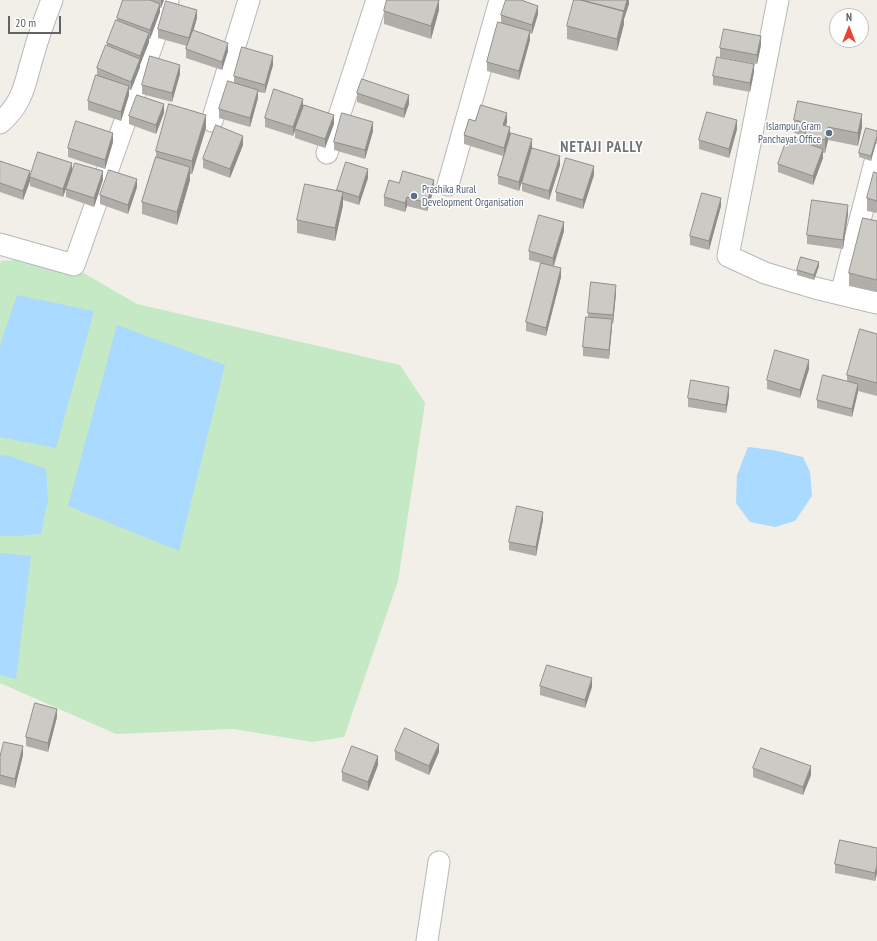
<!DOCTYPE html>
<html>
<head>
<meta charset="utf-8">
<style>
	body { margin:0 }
	#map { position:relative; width:877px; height:941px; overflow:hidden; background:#f1efe8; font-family:"PT Sans Narrow",sans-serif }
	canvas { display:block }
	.north { position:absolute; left:829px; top:8px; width:40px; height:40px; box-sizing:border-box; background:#fff; border:1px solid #bfc1c3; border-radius:50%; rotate:0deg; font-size:11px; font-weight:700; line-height:16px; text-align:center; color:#5f6368 }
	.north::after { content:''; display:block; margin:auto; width:14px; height:18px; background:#ea4335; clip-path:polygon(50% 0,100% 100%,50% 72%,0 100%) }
	.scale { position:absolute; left:8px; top:16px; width:53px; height:18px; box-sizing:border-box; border:2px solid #5f6368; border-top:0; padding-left:5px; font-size:12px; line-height:14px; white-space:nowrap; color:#5f6368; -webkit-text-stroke:3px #fff; paint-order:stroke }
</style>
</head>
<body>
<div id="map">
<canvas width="877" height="941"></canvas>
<div class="north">N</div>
<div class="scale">20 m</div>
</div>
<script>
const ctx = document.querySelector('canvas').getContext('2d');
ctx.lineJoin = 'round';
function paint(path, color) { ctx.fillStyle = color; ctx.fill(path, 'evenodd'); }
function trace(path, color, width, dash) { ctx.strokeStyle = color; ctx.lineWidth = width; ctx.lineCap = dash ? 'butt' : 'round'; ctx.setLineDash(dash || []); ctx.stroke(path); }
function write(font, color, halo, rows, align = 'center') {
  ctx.font = font + ' "PT Sans Narrow",sans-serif'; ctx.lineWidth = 3; ctx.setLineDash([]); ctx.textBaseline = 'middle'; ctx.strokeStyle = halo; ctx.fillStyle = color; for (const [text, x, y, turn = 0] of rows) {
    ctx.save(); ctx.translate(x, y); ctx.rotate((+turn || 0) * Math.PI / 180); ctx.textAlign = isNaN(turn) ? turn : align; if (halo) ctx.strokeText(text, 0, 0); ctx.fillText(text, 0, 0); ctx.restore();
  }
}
paint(new Path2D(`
	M56,257l81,47 263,61 25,38 -27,178 -54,156 -31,5 -80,-13 -117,5 -116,-51v-418l1,-4z`), '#c5e8c5');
paint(new Path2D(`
	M17,295l77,16 -38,137 -56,-11v-92z
	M117,325l108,40 -46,186 -111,-45z
	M748,447l25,3 30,7 7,15 2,24 -17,25 -20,6 -25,-5 -14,-19 1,-28z
	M0,455l10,1 36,13 2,31 -7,34 -25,2h-16z
	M0,553l31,3 -15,123 -16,-4z`), '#aadaff');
const minor = new Path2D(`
	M778,0l-50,256 37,17 50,15 62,15
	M212,121l37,-121
	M0,123c24,-21 24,-38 33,-67 5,-19 12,-38 19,-56
	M327,153l50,-153
	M448,185l52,-185
	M0,244l74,21 94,-265
	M842,290l35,-136
	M427,941l12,-79`);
trace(minor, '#b5b8bc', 23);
trace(minor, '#fff', 21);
paint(new Path2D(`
	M123,0h41l-3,8h-1v4l-10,27h-1v3l-9,23v2l-9,23h-2v5l-8,26 -33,-11v-9l9,-25v-8l10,-22v-3l10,-22v-3z
	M439,0v10l-8,29 -47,-15v-13z
	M629,0v4l-5,15v5l-7,27 -50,-12v-13z
	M538,14l-6,20 -2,-1v7l-11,40 -32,-9v-9l14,-39v-8z
	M197,18l-4,12 35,21 -6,19 -36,-12v-9l1,-3 -29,-8v-9z
	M761,45l-4,19 -37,-7v-9z
	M273,65l-8,28 -7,-1v6l-8,29 -31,-9v-9l15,-26v-7z
	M754,72l-4,20 -37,-7v-9z
	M180,74l-8,28 -30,-8v-9z
	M357,93l52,11 -5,14 -47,-16z
	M303,107l31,17 -9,24 -30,-10v-8l-2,6 -28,-9v-9z
	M164,113l-8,21 -27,-10v-8z
	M794,120l68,7 -4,19 -30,-6 -3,13h-2v5l-10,27 -35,-13v-8l27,-21v-7l-11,-3z
	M475,121l32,1 -1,4 4,8 22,13 -13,44 -21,-7v-8l5,-20 -39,-12v-9z
	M206,128l-14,46h-2v6l-13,45 -35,-11v-12l14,-45v-6z
	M737,129l-8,29 -30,-9v-9z
	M373,131l-8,28 -31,-9v-8z
	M877,131l-6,30 -12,-4v-4z
	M113,142l-8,27 -37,-12v-9z
	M243,145l-13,33 -27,-10v-9z
	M0,161l30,15 42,-4 -9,25 -33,-11v-5l-7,19 -23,-8z
	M560,165l-11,35 -27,-9v-8z
	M877,173v40l-10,-2v-13z
	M594,175l-11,34 -27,-8v-9z
	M368,178l-9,27 -16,-5v5l-8,36 -38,-8v-13l40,-29v-1z
	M103,180l-9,27 -28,-10v-8z
	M399,183l35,6 -7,22 -20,-5 -2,6 -21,-6v-9z
	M137,187l-9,27 -28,-10v-9z
	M721,206l-12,44 -19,-5v-9z
	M848,214l-5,35 -36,-5v-9z
	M877,221v71l-28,-6v-13z
	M564,231l-10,35 7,11 -15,59 -20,-5v-9l15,-59 -12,-3v-9z
	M819,266l-5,14 -17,-5v-5z
	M616,293l-3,31h-1l-3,35 -26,-3v-9l5,-30v-4z
	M877,334v62l-19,-5 -6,26 -35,-9v-8l30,-19v-6z
	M809,369l-9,29 -33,-9v-9z
	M729,396l-3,17 -38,-6v-9z
	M543,520l-7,36 -27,-6v-8z
	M540,686l52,1 -7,21 -45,-13z
	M57,717l-9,35 -22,-6v-9z
	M395,751l44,1 -10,23 -34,-15z
	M23,755l-8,33 -15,-4v-27z
	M378,765l-10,26 -26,-10v-9z
	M753,768l58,7 -8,20 -50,-18z
	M877,848v25l-2,8 -40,-8v-9z`), '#afaea9');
paint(new Path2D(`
	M161,0h3l-3,8z
	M439,0v10l-8,29v-13z
	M627,0h2v4l-5,15v5l-7,27v-12z
	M160,4v8l-10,27v-9z
	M538,6v8l-6,20v-9z
	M197,10v8l-8,29v-9z
	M530,31v9l-11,40v-9z
	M149,33v9l-9,23v-9z
	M761,36v9l-4,19v-9z
	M228,43v8l-6,19v-8z
	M273,56v9l-8,28v-8z
	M140,59v8l-9,23v-8z
	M754,64v8l-4,20v-9z
	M180,65v9l-8,28v-9z
	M129,86v9l-8,26v-9z
	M258,90v8l-8,29v-9z
	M409,95v9l-5,14v-9z
	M303,99v9l-10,28v-9z
	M164,104v9l-8,21v-9z
	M507,113v9l-4,12v-9z
	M862,114v13l-4,19v-13z
	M206,115v13l-14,46v-13z
	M334,115v9l-9,24v-9z
	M737,120v9l-8,29v-9z
	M373,122v9l-8,28v-9z
	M510,127v9l-6,20v-8z
	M828,127v13l-3,13v-13z
	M113,133v9l-8,27v-9z
	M243,136v9l-13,33v-9z
	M877,136v4l-6,21v-5z
	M532,139v8l-13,44v-9z
	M823,149v9l-10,27v-9z
	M560,156v9l-11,35v-9z
	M72,163v9l-9,25v-8z
	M594,166v9l-11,34v-9z
	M190,167v13l-13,45v-13z
	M368,169v9l-9,27v-8z
	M30,171v10l-7,19v-9z
	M103,171v9l-9,27v-9z
	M137,179v8l-9,27v-9z
	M434,180v9l-7,22v-8z
	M343,192v13l-8,36v-13z
	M407,197v9l-2,6v-9z
	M721,198v8l-12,44v-9z
	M848,205v9l-5,35v-9z
	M564,222v9l-11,36v-9z
	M819,262v4l-5,14v-5z
	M561,268v9l-15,59v-8z
	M616,285v8l-3,31v-9z
	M612,319v9l-3,31v-9z
	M809,360v9l-9,29v-8z
	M858,384v8l-6,25v-8z
	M729,387v9l-3,17v-8z
	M543,512v8l-7,36v-9z
	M592,678v9l-7,21v-8z
	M57,709v8l-9,35v-9z
	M439,744v8l-10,23v-9z
	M23,746v9l-8,33v-9z
	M378,756v9l-10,26v-9z
	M811,766v9l-8,20v-8z
	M877,865v8l-2,8v-8z`), '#8f8d8a');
const building = new Path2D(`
	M123,0h27l10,4 -10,26 -33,-12z
	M387,0h52l-8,26 -47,-15z
	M506,0h15l17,6 -6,19 -31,-10z
	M574,0h7l43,11 -7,28 -50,-13z
	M581,0h46l-3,11z
	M166,1l31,9 -8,28 -31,-9z
	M116,20l33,13 -9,23 -33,-13z
	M498,22l32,9 -11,40 -32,-9z
	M724,29l37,7 -4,19 -37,-7z
	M193,30l35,13 -6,19 -36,-13z
	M106,45l34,14 -9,23 -34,-14z
	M242,47l31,9 -8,29 -31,-9z
	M150,56l30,9 -8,28 -30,-8z
	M717,57l37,7 -4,19 -37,-7z
	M96,75l33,11 -8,26 -33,-11z
	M362,79l47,16 -5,14 -47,-16z
	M228,81l30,9 -8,28 -31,-9z
	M274,89l29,10 -10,28 -28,-9z
	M137,95l27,9 -8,21 -27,-9z
	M798,101l64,13 -4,19 -30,-6 -3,13 -20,-4 3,-13 -14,-3z
	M169,104l37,11 -14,46 -36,-10z
	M304,105l30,10 -9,24 -30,-10z
	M481,105l26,8 -4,12 7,2 -6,21 -40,-13 5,-16 6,2z
	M707,112l30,8 -8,29 -30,-9z
	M342,113l31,9 -8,28 -31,-8z
	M76,121l37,12 -8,27 -37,-12z
	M216,125l27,11 -13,33 -27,-10z
	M866,128l11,3v5l-6,20 -12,-3z
	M511,133l21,6 -13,43 -21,-6z
	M788,137l35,12 -10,27 -35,-12z
	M532,148l28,8 -11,35 -27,-8z
	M38,152l34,11 -9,26 -33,-12z
	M156,157l34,10 -13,45 -35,-10z
	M566,158l28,8 -11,34 -27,-8z
	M0,161l30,10 -7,20 -23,-8z
	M346,162l22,7 -9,28 -22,-7z
	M75,163l28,8 -9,27 -28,-9z
	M109,170l28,9 -9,26 -28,-10z
	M403,171l31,9 -7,23 -20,-6 -2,6 -21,-6 5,-17 10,3z
	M874,172l3,1v28l-10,-3z
	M305,184l38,8 -8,36 -38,-8z
	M702,193l19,5 -12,43 -19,-5z
	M812,200l36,5 -5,35 -36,-5z
	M539,215l25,7 -11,36 -24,-7z
	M863,218l14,3v59l-28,-7z
	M801,257l18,5 -5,13 -17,-5z
	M541,263l20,5 -15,60 -20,-6z
	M591,282l25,3 -3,30 -25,-2z
	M586,317l26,2 -3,31 -26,-3z
	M860,329l17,5v49l-30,-8z
	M775,350l34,10 -9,30 -33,-10z
	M823,375l35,9 -6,25 -35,-9z
	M691,380l38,7 -3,18 -38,-7z
	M517,506l26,6 -7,35 -27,-5z
	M547,665l45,13 -7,22 -45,-14z
	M35,703l22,6 -9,34 -22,-6z
	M405,728l34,16 -10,22 -34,-15z
	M4,742l19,4 -8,33 -15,-4v-18z
	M352,746l26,10 -10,26 -26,-10z
	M761,748l50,18 -8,21 -50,-19z
	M840,840l37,8v17l-2,8 -40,-9z`);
paint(building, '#cccac5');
trace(building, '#8f8d8a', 1);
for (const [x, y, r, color] of [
	[829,133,4,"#5c6f8a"],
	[414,196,4,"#5c6f8a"]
]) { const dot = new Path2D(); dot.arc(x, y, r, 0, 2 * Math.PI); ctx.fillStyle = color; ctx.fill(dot); trace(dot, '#fff', 1.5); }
write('11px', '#4e5e75', '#fff', [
	["Islampur Gram",821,127],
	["Panchayat Office",821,140],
	["Prashika Rural",422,190,"left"],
	["Development Organisation",422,203,"left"]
], 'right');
ctx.letterSpacing = '1px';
write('bold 15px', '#70757a', '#fff', [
	["NETAJI PALLY",602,148]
]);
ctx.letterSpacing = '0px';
</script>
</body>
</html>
